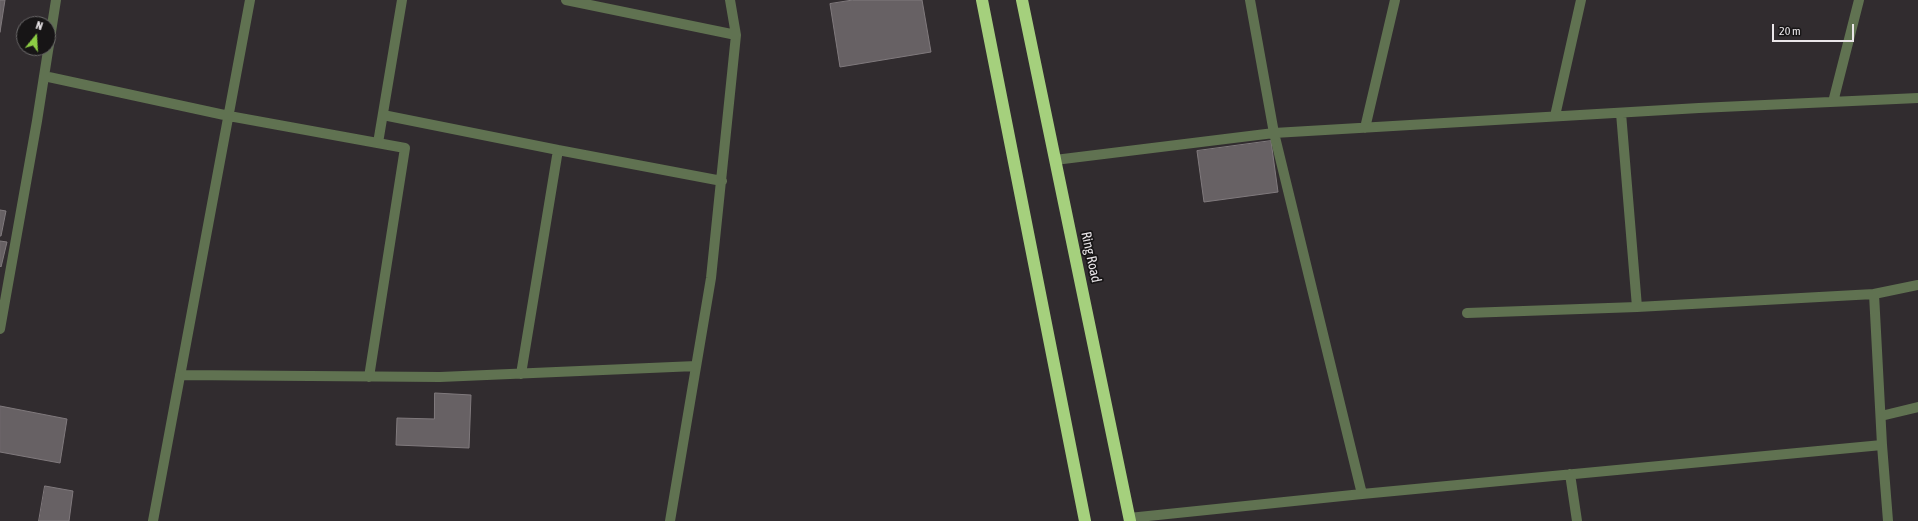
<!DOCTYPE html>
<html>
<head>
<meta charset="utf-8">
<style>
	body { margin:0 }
	#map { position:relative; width:1918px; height:521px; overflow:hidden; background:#312c2f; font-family:"Asap Condensed",sans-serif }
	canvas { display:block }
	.north { position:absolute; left:16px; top:16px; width:40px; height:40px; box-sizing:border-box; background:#171516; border:1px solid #6b696a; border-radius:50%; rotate:18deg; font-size:11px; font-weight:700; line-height:16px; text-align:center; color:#eae6e9 }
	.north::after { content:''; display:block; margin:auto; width:14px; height:18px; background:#8dce44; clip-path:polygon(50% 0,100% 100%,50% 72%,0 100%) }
	.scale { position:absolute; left:1772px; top:24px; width:82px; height:18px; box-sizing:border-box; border:2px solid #eae6e9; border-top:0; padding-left:5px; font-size:12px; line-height:14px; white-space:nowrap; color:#eae6e9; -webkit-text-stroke:3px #171516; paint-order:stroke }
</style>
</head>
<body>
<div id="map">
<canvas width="1918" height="521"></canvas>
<div class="north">N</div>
<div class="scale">20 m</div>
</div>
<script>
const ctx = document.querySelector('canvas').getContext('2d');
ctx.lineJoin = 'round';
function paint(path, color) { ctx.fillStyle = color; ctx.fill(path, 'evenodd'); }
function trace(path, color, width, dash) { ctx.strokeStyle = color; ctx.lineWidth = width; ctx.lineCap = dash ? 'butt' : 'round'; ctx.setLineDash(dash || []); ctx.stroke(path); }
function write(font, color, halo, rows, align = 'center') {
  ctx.font = font + ' "Asap Condensed",sans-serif'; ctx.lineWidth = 3.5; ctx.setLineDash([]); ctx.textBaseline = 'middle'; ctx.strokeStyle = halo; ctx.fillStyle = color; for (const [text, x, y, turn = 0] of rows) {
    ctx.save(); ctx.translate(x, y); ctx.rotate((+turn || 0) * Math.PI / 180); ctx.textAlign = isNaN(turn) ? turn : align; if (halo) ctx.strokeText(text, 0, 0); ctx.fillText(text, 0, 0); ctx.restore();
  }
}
const building = new Path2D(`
	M0,0h5l-5,32z
	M853,0h69l9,52 -91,15 -10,-63z
	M1271,141l7,51 -74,10 -7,-51z
	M0,210l6,1 -5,25h-1z
	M0,241l7,1 -6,25 -1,-1z
	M435,393l36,2 -2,53 -73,-3 1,-27 37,1z
	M0,406l67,13 -7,44 -60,-11z
	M45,486l28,5 -4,30h-30z`);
paint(building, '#676164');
trace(building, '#807a7d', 1);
trace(new Path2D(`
	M566,0l170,35
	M44,76l185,40 176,32 -36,229
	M1833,102l26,-102
	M1621,113l16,194 237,-13 8,151
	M383,115l175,35
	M1555,116l26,-116
	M1365,128l30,-128
	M378,143l24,-143
	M1055,160l219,-27 425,-25 219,-10
	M1874,294l44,-9
	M1467,313l170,-6
	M0,329l37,-208 19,-121
	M521,374l37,-224 164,31
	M180,375l260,2 256,-11
	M1881,416l37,-9
	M1570,474l7,47
	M1362,494l520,-49 6,76
	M1129,518l233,-24 -88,-361 -24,-133
	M153,521l97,-521
	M670,521l41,-243 25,-243 -6,-35`), '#607251', 10);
trace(new Path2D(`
	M982,0l103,521
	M1022,0l108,521`), '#a5d07d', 12);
write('14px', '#eae6e9', '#171516', [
	["Ring Road",1091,257,78]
]);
</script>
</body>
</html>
